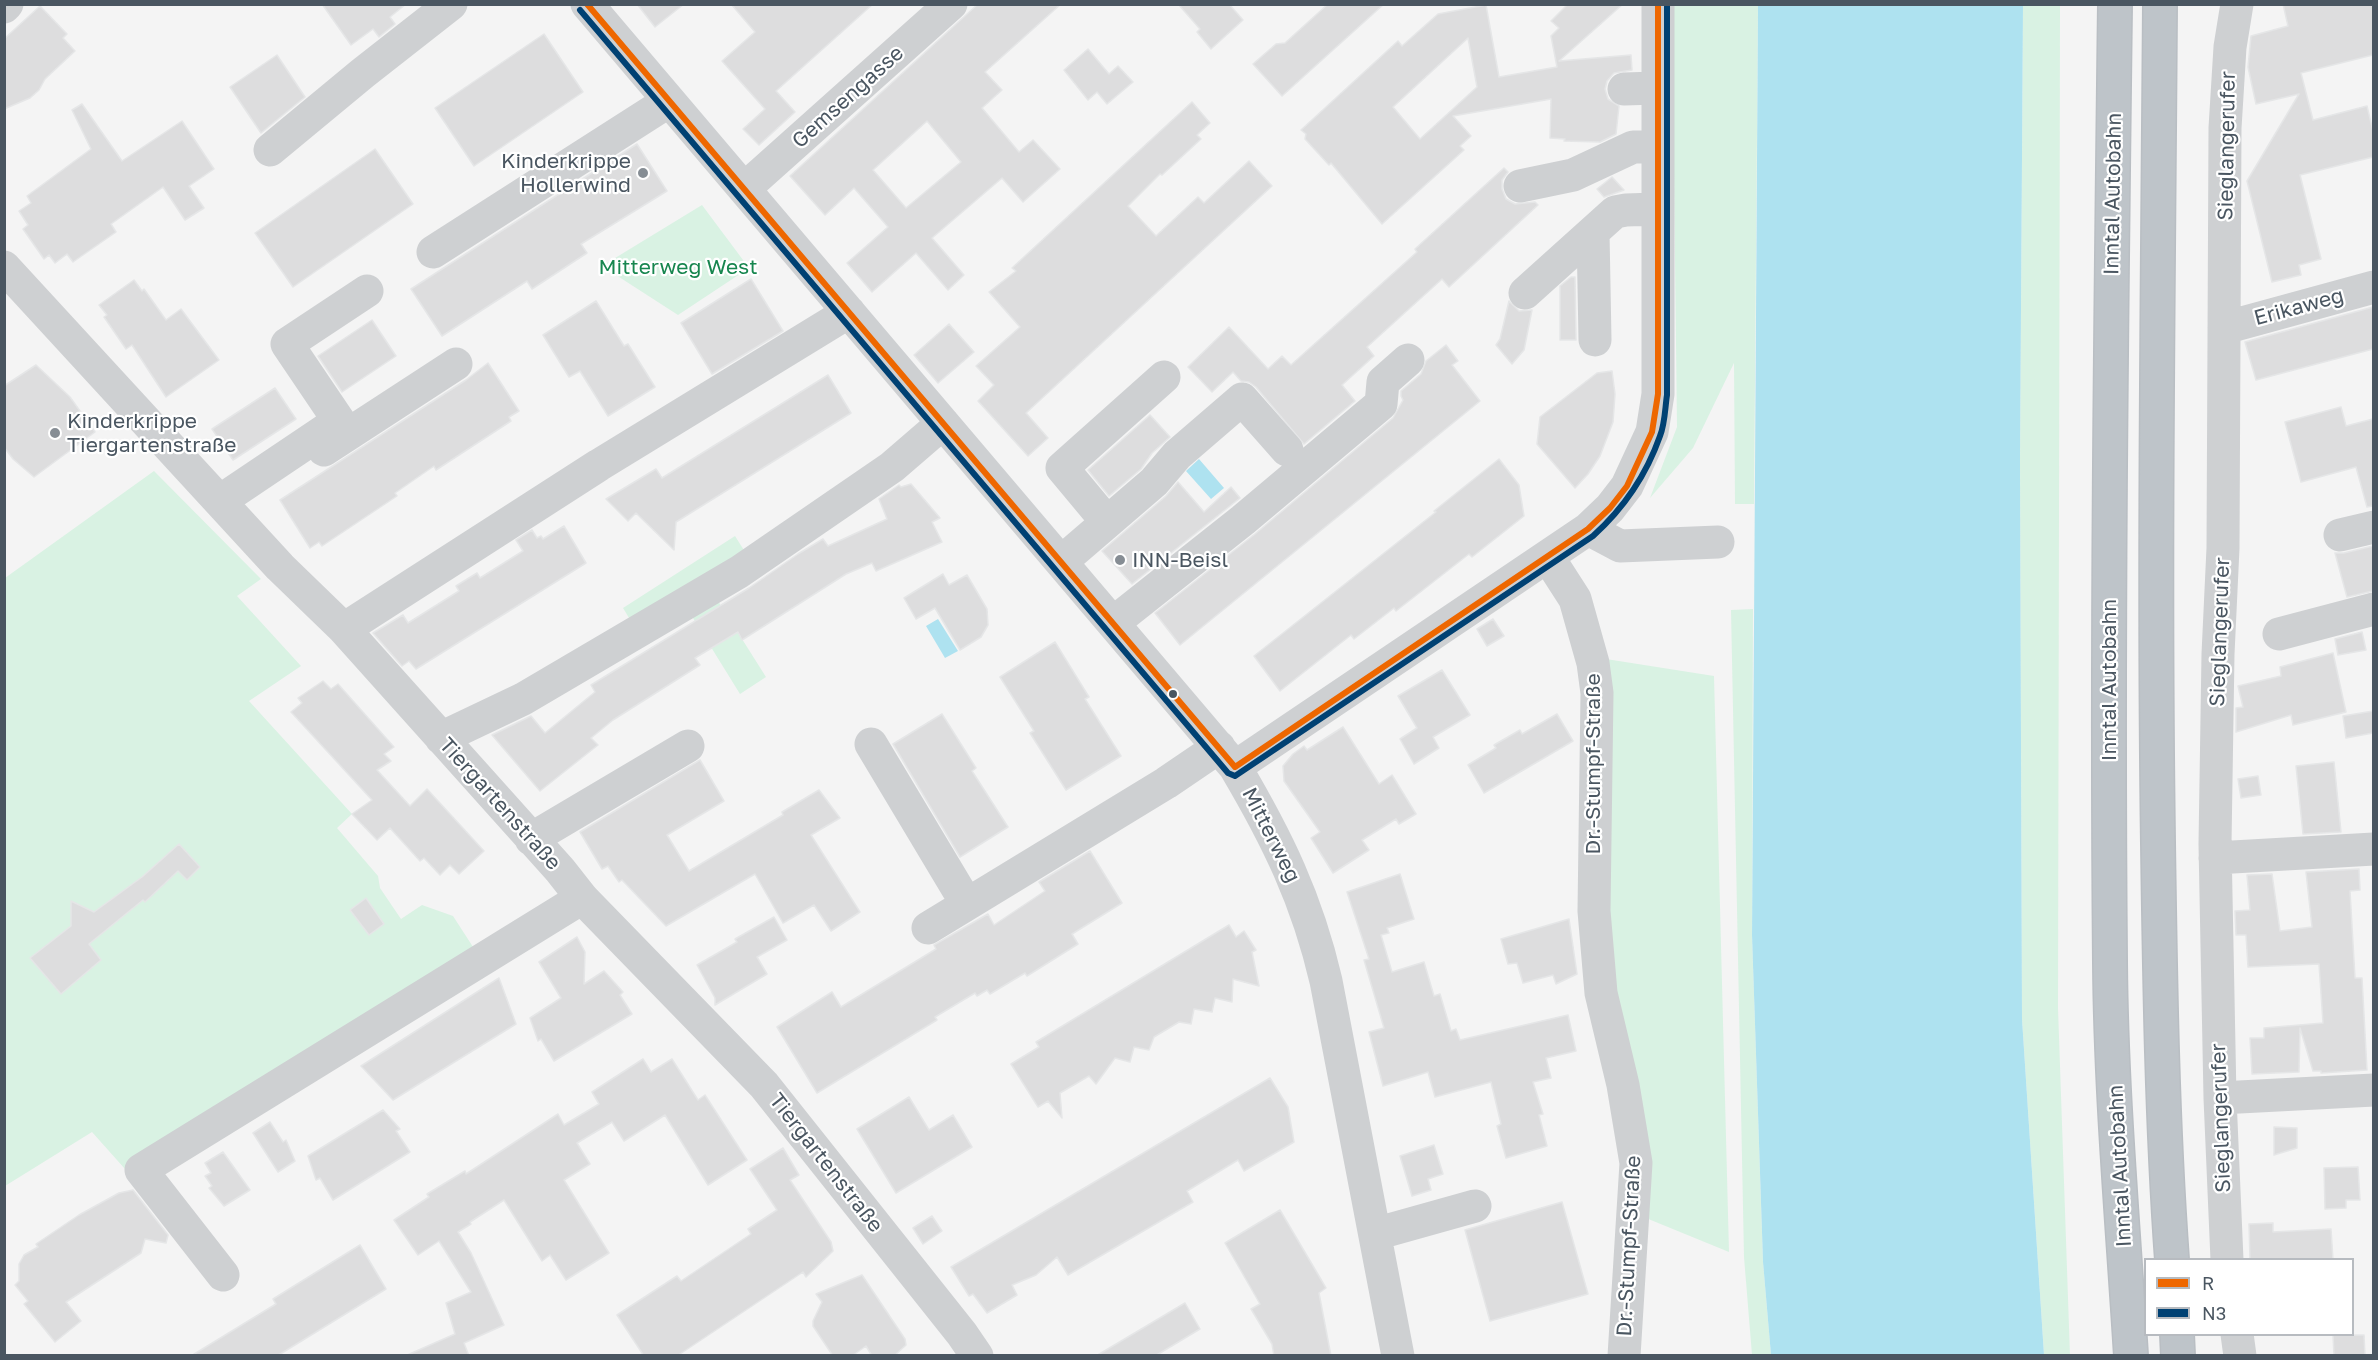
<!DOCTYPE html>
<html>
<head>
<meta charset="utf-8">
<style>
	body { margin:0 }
	#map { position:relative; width:2378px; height:1360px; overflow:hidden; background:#f4f4f4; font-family:"Golos Text",sans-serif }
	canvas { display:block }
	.frame { position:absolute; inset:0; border:6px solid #4a5661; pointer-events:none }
	.legend { position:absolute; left:2144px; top:1258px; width:210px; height:78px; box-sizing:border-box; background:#fff; border:2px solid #b7bbc0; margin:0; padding:8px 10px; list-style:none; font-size:18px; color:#4a5661 }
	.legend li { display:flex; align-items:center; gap:12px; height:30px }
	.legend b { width:30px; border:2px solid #b7bbc0 }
</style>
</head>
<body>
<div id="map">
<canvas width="2378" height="1360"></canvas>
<div class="frame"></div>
<ul class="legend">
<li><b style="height:8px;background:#ee6700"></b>R</li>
<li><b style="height:8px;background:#004173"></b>N3</li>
</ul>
</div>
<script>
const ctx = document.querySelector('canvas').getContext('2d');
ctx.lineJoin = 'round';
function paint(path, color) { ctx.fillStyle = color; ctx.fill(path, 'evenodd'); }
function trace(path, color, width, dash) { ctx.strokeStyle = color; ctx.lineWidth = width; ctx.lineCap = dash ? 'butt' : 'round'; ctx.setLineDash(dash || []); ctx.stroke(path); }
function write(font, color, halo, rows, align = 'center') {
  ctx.font = font + ' "Golos Text",sans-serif'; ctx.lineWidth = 4.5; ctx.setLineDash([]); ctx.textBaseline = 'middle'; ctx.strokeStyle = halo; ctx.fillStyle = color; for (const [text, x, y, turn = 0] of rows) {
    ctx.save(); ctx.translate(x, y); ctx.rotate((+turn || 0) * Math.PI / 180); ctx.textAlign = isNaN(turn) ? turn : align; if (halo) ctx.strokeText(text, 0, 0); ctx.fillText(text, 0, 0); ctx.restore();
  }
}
paint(new Path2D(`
	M1672,5h86l-4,499h-19l-1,-141 -41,85 -43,50 27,-71z
	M2023,5h37l-2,1003 12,348 -26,-1 -22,-336 -2,-558z
	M702,205l47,63 -71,47 -76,-49z
	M154,471l107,108 -24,17 64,70 -52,35 103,113 -15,14 41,48 2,12 21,31 21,-14 31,11 22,34 -350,219 -33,-37 -87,54v-608z
	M735,536l12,19 -41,27 60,95 -26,17 -60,-97 -46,29 -11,-18z
	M1753,609l-1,326 11,327 8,93h-19l-8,-98 -13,-647z
	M1606,659l108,17 15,576 -88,-36 -36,-272z`), '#d9f2e3');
paint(new Path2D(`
	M1758,5h265l-3,456 2,558 22,336h-273l-8,-93 -11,-327z
	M1199,459l25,29 -13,11 -25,-28z
	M938,619l20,32 -13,7 -19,-32z`), '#aee2f0');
const building = new Path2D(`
	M322,4h84l-16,13 5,7 -16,13 -6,-8 -22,16z
	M637,4h47l-29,23z
	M731,4h142l-97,87 19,21 -36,33 -16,-16 22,-20 -43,-48 33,-29z
	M978,4h83l-76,68 17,18 -20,18 37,44 14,-12 27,29 -37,33 -21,-24 -70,60 32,37 -16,15 -32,-37 -44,39 -25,-29 41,-36 -34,-39 -29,27 -35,-39zM927,121l34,41 -55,46 -33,-38z
	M1178,4h51l14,16 -32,29 -14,-17 3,-3z
	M1328,4h56l-102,92 -29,-32 23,-20 9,-1z
	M1568,4h55l-64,57 72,-6 1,15 -18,3 -7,8 -2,8 3,10 11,7 -3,28 -16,8 -36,-1 1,-2 -15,-1 1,-39 -98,17 18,20 -11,10 4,4 -82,74 -51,-61 -2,2 -24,-26 1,-5 -5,-4 97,-89 4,5 36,-32 48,-9 13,72 58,-10 -6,-31 8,-8 -8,-7zM1468,38l9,49 -57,52 -27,-32z
	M2283,4h90v51l-72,18 12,47 54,-14 6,25v26l-73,18 21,84 -22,6 2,10 -29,7 -25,-101 52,-87 -43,10 -8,-37 3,-31 37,-10z
	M40,6l27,28 -4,4 12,13 -30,28 -6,11 -9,8 -26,11v-70z
	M544,34l39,58 -109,74 -39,-58z
	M1088,49l21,25 9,-8 15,16 -26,22 -10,-12 -9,8 -24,-30z
	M277,55l28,42 -44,36 -31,-46z
	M1192,102l18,21 -13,12 4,4 -39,36 -2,-1 -32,32 28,30 42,-39 6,6 45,-42 23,25 -246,227 22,25 -20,18 -50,-55 16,-16 -18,-19 44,-39 -31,-35 27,-21 -4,-3z
	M82,104l40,57 60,-40 32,48 -25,17 15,22 -19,12 -22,-33 -52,37 5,8 -43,30 -6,-8 -12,9 -6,-8 -5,4 -21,-30 5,-4 -9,-14 12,-8 -4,-7 64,-47 -19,-39z
	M637,144l30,47 -86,53 6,9 -55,36 -5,-8 -85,55 -31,-47z
	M375,149l38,55 -120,83 -38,-54z
	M1504,168l4,4 -6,8v9l4,10 9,5 20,-2 3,3 -89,82 -7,-8 -75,68 7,9 -32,29 13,16 -51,43 -48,-57 -7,-5 -8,-1 -8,-9 -21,20 -24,-25 41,-40 39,42 14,-13 9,9 126,-113 -2,-3z
	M1612,177l12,13 -20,7 -7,-8z
	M1571,277h4l1,63h-16v-54z
	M751,279l32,52 -71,43 -31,-51z
	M134,280l8,11 2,-2 22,31 15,-11 38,51 -53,37 -34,-52 -6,4 -22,-32 3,-2 -8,-10z
	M596,301l28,45 4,-2 27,43 -47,29 -28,-45 -11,6 -26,-42z
	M1509,301l10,10 13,-1 -8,40 -12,14 -16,-19 4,-6z
	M2373,307v42l-117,31 -11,-38z
	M372,320l24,36 -54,36 -24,-36z
	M949,324l25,28 -36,31 -24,-28z
	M1446,345l12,16 -6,4 28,36 -300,244 -25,-32 100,-79 138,-116 10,-18 -2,-4v-5l20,-17 5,-13z
	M488,363l31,48 -10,6 2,4 -75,49 -2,-4 -39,27 2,3 -75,50 -3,-4 -9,6 -30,-48 186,-120z
	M36,365l34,32 25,35 -61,45 -21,-18 -9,-12v-61z
	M1612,371l3,23 -2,28 -13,34 -12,18 -13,14 -38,-44 3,-27 57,-44z
	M828,375l23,38 -175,109 -2,28 -38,-37 -8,8 -22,-22 50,-30 6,9z
	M275,388l21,31 -63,41 -21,-31z
	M2341,407l5,19 27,-7v87l-6,1 -11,-40 -55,15 -16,-60z
	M1150,415l20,22 -18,16 -11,16 -32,27 -21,-26z
	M1499,459l20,26 5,31 -52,41 -3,-3 -73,57 -2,-3 -40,31 -3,-4 -71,56 -26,-35 182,-144 -2,-1z
	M1178,482l26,30 27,-25 9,11 -108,86 -30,-33 64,-55z
	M911,484l29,34 -8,4 10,20 -66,29 -4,-8 -26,11 -104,66 -4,-8 -43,26 5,7 -87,55 -22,18 7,7 -58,46 -48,-56 39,-19 14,17 50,-41 -4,-7 158,-97 49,-34 25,-15 5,7 59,-27 -8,-20 20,-14 2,2z
	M564,526l22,37 -170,106 -7,-8 -7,5 -29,-33 30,-18 5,8 51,-32 -3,-5 21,-13 3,5 43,-27 -7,-11 16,-10 5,8 4,-2 2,3z
	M2373,546v45l-26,6 -12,-44h9z
	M943,574l6,11 18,-10 20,34 1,16 -7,12 -21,13 -25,-42 -19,11 -12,-21z
	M1493,619l11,17 -17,10 -10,-17z
	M2362,632l4,18 -28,5 -3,-16z
	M1055,642l34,55 -4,2 36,57 -55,34 -36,-57 4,-2 -34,-54z
	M2333,653l13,59 -53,13 -2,-10 -55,17v-24l7,-1 -5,-21 43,-10 -1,-9z
	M1442,670l28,45 -37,22 6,11 -25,16 -14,-25 17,-11 -19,-32z
	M323,681l8,8 7,-5 56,63 -10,7 7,7 -14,9 33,36 17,-17 57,62 -25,23 -9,-9 -10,10 -16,-17 -4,3 -30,-33 -13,12 -25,-26 20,-14 -81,-88 11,-9 -4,-5z
	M2373,711v22l-27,5 -3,-22z
	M942,714l34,54 -4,3 36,56 -48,30 -67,-113z
	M1557,714l16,27 -89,52 -16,-28 28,-17 -2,-3 26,-15 2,4z
	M1343,727l36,57 13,-9 24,39 -17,10 -3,-5 -34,21 7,10 -36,23 -22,-35 9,-6 -36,-51 -1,-15 10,-12 11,-8 3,4z
	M700,760l24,41 -57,34 22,36 94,-56 -1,-3 37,-22 21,28 -29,17 49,77 -29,19 -17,-26 -31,18 -28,-49 -89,52 -44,-46 -3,2 -11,-16 -6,3 -22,-37z
	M2334,762l7,70 -38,2 -7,-68z
	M2258,776l3,19 -20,3 -3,-19z
	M179,844l21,23 -13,13 -9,-9 -33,31 -2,-2 -54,44 12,16 -40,34 -31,-36 41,-32v-25l23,11 48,-35z
	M1090,851l32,52 -50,31 6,10 -51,32 -2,-3 -35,21 -3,-4 -10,6 -2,-3 -40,24 2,3 -120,73 -40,-66 55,-35 9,15 95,-58 -2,-4 54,-31 6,11 51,-34 -6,-9z
	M2359,869l1,21 -10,1 5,87h7l5,92 -46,3v-2h-8l-13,-43 -1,44 -47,2 -2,-36h14v-10l59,-5 -4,-59 -71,3 -2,-32h-10l-1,-24 15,-1 -3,-35 25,-1 8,57 32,-4 -6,-55z
	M1400,874l14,45 -27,9 2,5 -8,2 11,37 32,-10 10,34 6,-2 11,37 5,-2 4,11 108,-25 8,36 -30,7 5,20 -18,4 10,32 -4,1 8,31 -41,12 -9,-32 4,-2 -10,-42 -56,15 -7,-25 -45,14 -14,-54 15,-4 -20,-68 5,-1 -22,-67z
	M366,898l18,26 -15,11 -19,-25z
	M774,917l13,23 -30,17 10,17 -52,31v-7l-18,-33 40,-23 -2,-3z
	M1569,919l8,55 -21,10 -3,-9 -30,8 -6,-20 -9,1 -7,-25z
	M1229,925l7,12 8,-6 12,19 -4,2 7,34 -26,-7 -1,23 -17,-4 -3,14 -18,-3 -3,15 -12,-2 -25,15 -5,13 -15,-3 -4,15 -15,-4 -19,26 -7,-8 -29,17 2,25 -14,-17 -10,6 -27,-43 28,-17 -3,-5z
	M577,937l8,15 -1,32 20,-13 19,21 -3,3 12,19 -78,47 -13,-22 -3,2 -8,-23 31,-20 -22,-36z
	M499,978l17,46 -123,76 -32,-34z
	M643,1059l8,13 21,-13 26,41 7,-5 42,65 -39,25 -43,-70 -41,26 -12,-19 -35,21 13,21 -26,16 45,73 -43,27 -16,-25 -8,6 -38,-61 -34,22 1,2 -13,8 13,21 33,72 -40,18 5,13h-64l50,-22 -9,-31 25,-11 -32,-51 -21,14 -24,-35 35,-23 -2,-3 38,-23 1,3 92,-60 6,11 35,-21 -7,-12z
	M1270,1078l18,29 6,35 -50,29 -6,-11 -51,31 6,11 -125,73 -11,-18 -21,18 -24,10 5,10 -30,18 -14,-19 -4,2 -18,-29z
	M909,1097l20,33 24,-15 19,32 -76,46 -39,-64z
	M383,1110l17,19 -4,2 14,21 -77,48 -13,-22 -4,2 -8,-24z
	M270,1122l13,20 3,-2 9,21 -17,11 -25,-39z
	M2274,1127l23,1v20l-23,7z
	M1434,1145l9,29 -15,5 3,11 -19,6 -12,-40z
	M783,1148l16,27 -9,5 41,62 2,9 -27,26 -3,-5 -126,84h-33l-27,-41 60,-39 4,5 70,-47 -3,-5 29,-19 -27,-41z
	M223,1152l27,38 -26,16 -15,-18 3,-2 -7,-10 6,-3 -6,-10z
	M2358,1167l2,33h-14v8l-21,1 -1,-41z
	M133,1190l35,45 -2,8 -21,-4 -4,14 -75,49 15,19 -26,21 -31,-38 4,-3 -13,-16 4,-4v-17l5,-9 14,-8 -2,-3 43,-29 40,-22z
	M1562,1202l26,92 -98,27 -25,-91z
	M1280,1210l46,78 -7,5 12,63h-57l-2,-12 -21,-35 9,-5 -35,-61z
	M932,1216l10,15 -19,13 -10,-16z
	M2273,1223v9l58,-3 2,31h-83l-1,-36z
	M360,1245l26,44 -109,67h-86l85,-52 -3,-5z
	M862,1275l43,64 1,6 -12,11h-22l-6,-10 -14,10h-19l-20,-30v-5l9,-19 -6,-8z
	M1185,1303l15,26 -45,27h-59z
	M2333,1335h31l1,21h-31z`);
paint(building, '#ddddde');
trace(building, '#e5e6e7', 1.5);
const highway = new Path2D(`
	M2115,4c-4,320 -8,639 -5,958 1,131 13,263 21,394
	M2160,4c-2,280 -6,560 -2,839 2,139 4,278 14,417
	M2177,1334l1,22`);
trace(highway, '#b9bec3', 36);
trace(new Path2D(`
	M587,4l648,763c42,71 72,132 91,214l72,375
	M4,7l3,-3
	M1624,89l33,-1
	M270,150l93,-77 88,-69
	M1520,186l53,-11 60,-28h24
	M744,189l207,-185
	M1593,232l2,108
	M433,252l236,-151
	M4,267l276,300 64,62 216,241 22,28 182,187 198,249 15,22
	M1525,293l90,-81 11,-2 30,-1
	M2224,328l150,-41
	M324,450l132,-86
	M220,501l119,-80 -52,-77 80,-53
	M1107,522l-45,-54 102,-91
	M1588,529l32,17 98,-4
	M2340,535l34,-8
	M1548,557l27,42 18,64 4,30 -3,218 7,82 22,92 13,78 -12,193
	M1061,562l93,-80 23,-27 65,-56 45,51
	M1113,623l130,-103 138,-116 2,-22 25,-22
	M344,629l255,-164 250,-153
	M2279,634l95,-25
	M441,738l82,-39 216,-127 153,-105 51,-44
	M871,744l88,147
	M1235,767l353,-238 22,-21 17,-22 25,-54 6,-38v-390
	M531,839l157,-93
	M2215,858l159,-9
	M928,928l238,-145 53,-36
	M2220,1098l154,-8
	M1375,1234l100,-28
	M2227,1260l-7,-162 -5,-254 3,-190 5,-106 2,-420 5,-81 7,-43
	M223,1275l-82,-105 441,-272
	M2237,1334l3,22`), '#ced0d2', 33);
trace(highway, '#bec4c9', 33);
trace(new Path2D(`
	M587,4l648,763 353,-238 22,-21 17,-22 25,-54 6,-38v-390`), '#ee6700', 6);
trace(new Path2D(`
	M580,10l648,763 7,3 358,-240c31,-28 53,-60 67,-100 5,-12 5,-28 7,-41v-391`), '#004173', 6);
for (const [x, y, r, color] of [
	[643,173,6,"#868d94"],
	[55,433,6,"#868d94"],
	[1120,560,6,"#868d94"],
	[1173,694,5,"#4a5661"]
]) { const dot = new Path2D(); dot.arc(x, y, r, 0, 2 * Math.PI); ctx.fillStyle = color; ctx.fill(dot); trace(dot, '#fff', 2); }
write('21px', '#4a5661', '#fff', [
	["Gemsengasse",848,97,-42],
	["Sieglangerufer",2227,146,-89],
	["Inntal Autobahn",2113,194,-89],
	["Erikaweg",2299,307,-15],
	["Sieglangerufer",2220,632,-88],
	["Inntal Autobahn",2109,680,-90],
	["Dr.-Stumpf-Straße",1593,764,-90],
	["Tiergartenstraße",500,804,48],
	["Mitterweg",1271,835,63],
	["Sieglangerufer",2221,1118,-92],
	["Tiergartenstraße",826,1163,52],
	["Inntal Autobahn",2120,1166,-93],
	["Dr.-Stumpf-Straße",1629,1246,-87]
]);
write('21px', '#4a5661', '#fff', [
	["Kinderkrippe",631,161,"right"],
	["Hollerwind",631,185,"right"],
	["Kinderkrippe",67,421],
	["Tiergartenstraße",67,445],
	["INN-Beisl",1132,560]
], 'left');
write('21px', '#17864f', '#fff', [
	["Mitterweg West",678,267]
]);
</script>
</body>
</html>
